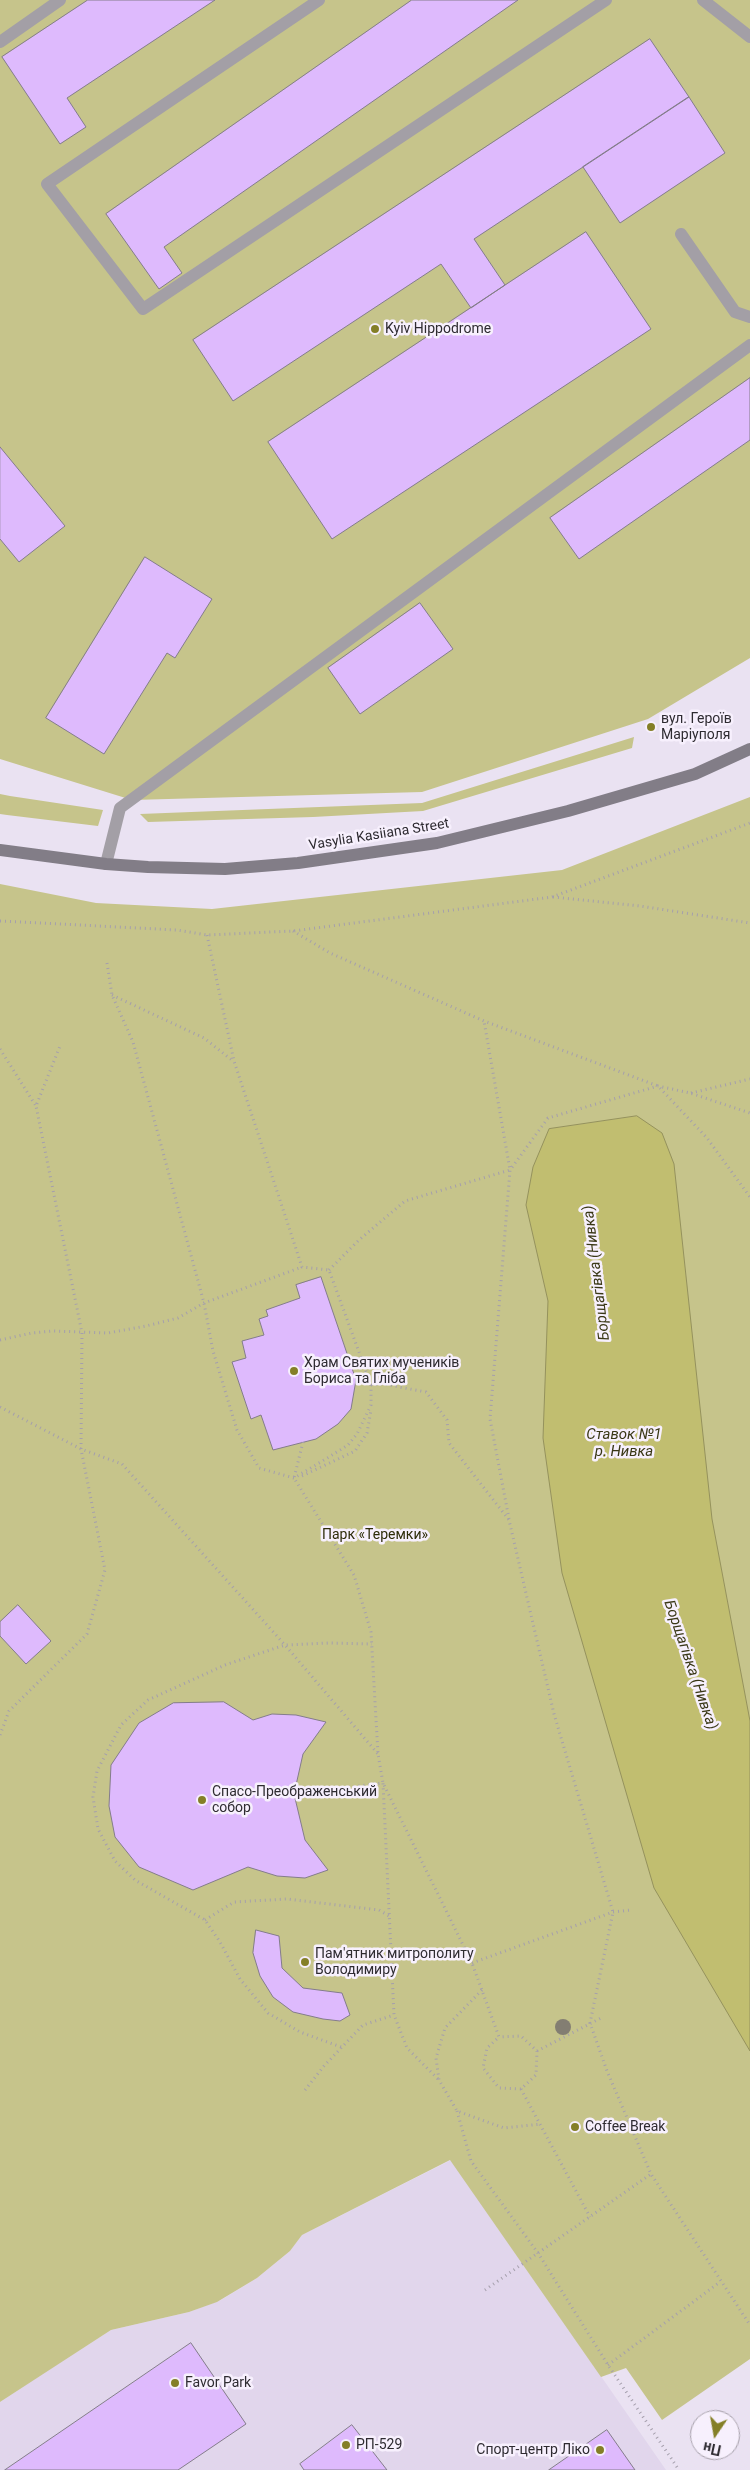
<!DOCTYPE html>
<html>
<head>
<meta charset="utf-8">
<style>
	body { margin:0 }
	#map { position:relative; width:750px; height:2470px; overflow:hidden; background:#eae2f2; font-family:Roboto,sans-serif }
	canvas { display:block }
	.north { position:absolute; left:690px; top:2410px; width:50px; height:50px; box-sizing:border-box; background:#f7f0fd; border:1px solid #a7a1ab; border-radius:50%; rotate:192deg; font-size:14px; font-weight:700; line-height:20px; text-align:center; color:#2e2b31 }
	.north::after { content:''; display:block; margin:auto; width:18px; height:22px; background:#847f27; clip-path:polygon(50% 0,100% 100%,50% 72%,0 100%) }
</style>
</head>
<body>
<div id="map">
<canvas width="750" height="2470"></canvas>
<div class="north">Пн</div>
</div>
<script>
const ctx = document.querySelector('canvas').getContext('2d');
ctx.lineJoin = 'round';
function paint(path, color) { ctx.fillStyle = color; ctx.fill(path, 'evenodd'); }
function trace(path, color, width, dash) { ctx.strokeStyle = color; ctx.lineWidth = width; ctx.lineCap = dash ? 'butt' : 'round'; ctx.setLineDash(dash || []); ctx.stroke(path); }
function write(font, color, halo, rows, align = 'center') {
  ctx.font = font + ' Roboto,sans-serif'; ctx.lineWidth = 5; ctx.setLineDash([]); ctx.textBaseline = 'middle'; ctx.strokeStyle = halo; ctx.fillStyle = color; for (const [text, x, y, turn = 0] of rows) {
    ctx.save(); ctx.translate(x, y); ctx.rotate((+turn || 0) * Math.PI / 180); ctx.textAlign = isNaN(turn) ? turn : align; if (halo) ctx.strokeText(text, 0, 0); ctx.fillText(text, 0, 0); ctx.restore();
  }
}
paint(new Path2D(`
	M451,2160l215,310h-666v-68l30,-20 81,-52 78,-18 32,-12 36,-22 33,-27 12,-16z`), '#e1d6ec');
paint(new Path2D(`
	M0,0h750v658l-102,61 -226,73 -290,8 -132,-41z
	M634,737l-2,11 -209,63 -110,6 -165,5 -8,-8 282,-11z
	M0,794l10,2 93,14 -5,16 -91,-11 -7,-1z
	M750,797v1562l-88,61 -36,-52 -25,9 -151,-217 -148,75 -12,16 -33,27 -40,24 -28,10 -78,18 -111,72v-1518l96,19 116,6 350,-39z`), '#c6c48b');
const water = new Path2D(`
	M637,1116l25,17 12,31 38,355 38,202v330l-96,-163 -92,-315 -19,-135 5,-137 -22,-96 7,-38 16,-38z`);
paint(water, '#c1be70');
trace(water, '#95925d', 1);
const building = new Path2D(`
	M88,0h127l-148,98 19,29 -26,17 -58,-87z
	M412,0h106l-354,247 18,26 -23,16 -53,-75z
	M650,39l39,58 -215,142 31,46 -34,23 -30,-44 -208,137 -40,-61z
	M689,97l36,56 -105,70 -37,-56z
	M586,232l65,97 -319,210 -64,-97z
	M750,378v62l-171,119 -29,-41z
	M0,447l65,79 -46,36 -19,-23z
	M145,557l67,42 -37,59 -8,-5 -63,101 -58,-36z
	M420,603l33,46 -93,65 -32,-46z
	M321,1277l35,103 -5,29 -13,15 -22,15 -43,11 -12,-35 -10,4 -19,-57 14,-4 -4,-17 22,-6 -5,-16 9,-3 -2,-6 34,-12 -4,-13z
	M18,1605l33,36 -25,23 -26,-28v-14z
	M224,1702l29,18 19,-6 24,1 30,7 -23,32 -9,40 11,46 23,30 -23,8 -28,-2 -29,-9 -55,23 -54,-23 -24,-30 -6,-31 2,-41 28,-42 34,-20z
	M256,1930l23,6 3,32 21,20 39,5 8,22 -10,6 -17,-2 -30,-7 -20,-15 -13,-21 -7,-23z
	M191,2343l55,81 -68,46h-173z
	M352,2425l35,45h-83l-4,-6z
	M607,2430l28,40h-86z`);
paint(building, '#debafd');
trace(building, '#847d8b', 1);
trace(new Path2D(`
	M553,897l87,9 110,17
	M0,921l177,9 30,5 86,-4 259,-34 198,-74
	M293,931l37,22 154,68 174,65 49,52 43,59
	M107,963l5,32 21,47 71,261 9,48 24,79 22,38 35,10 35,-21 19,-12 9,-11 14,-29v-20l-42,-115 -27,-3 -68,-206 -27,-126
	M112,995l92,43 29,23
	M0,1049l36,57
	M691,1093l59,-14
	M329,1270l30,-30 46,-39 105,-31 -26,-149
	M0,1340l32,-7 21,-2 55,2 38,-7 32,-8 26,-15 98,-36
	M371,1385l12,-1 43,8 21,28 2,23 60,77 45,194 59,198 -23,111 17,48 44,103 99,151
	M0,1407l81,42 41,15 163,181 93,109
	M303,1442l-9,36 60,97 17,57 7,122 5,29 89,180 27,74 -12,11 -4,20 16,20 22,1 15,-14 1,-24 -16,-15 -22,1
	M302,1476l53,-25 12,-18 4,-23
	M509,1519l-19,-100 20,-249 38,-52 110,-32 32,7 60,20
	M0,1735l9,-24 78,-77 18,-64 -24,-121 1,-116 -46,-227 24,-60
	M294,1794l89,-11 11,232 13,33 32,32
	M205,1920l29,-18 53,-3 92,11 10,6
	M472,1963l141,-51 18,-2
	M482,1990l-37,38 -9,30 3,22 18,31 47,17 37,-4
	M341,2047l-41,-15 -32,-19 -28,-34 -20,-37 -15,-22 -70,-40 -20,-19 -17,-32 -5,-32 4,-26 24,-46 27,-25 77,-35 60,-20 45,-2 42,1
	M537,2051l64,-33
	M521,2089l69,128
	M305,2090l19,-24 39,-41 31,-10
	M457,2111l14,50 67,92 70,112 71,105
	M485,2290l166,-116
	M608,2365l112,-83`), '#a59fac', 3, [1, 4]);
trace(new Path2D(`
	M319,0l-272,184 96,125 463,-309
	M703,0l47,37
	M0,42l60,-42
	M681,234l54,78 15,5
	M106,864l14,-56 630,-463`), '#a39fa6', 12);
trace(new Path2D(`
	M0,850l106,14 42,3 77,2 73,-6 139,-20 131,-32 127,-37 55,-25`), '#827d87', 12);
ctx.fillStyle = '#837e72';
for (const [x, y] of [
	[563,2027]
]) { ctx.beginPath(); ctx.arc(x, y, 8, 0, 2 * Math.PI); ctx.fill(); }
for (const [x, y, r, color] of [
	[375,329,5,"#847f27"],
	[651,727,5,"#847f27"],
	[294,1371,5,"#847f27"],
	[202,1800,5,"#847f27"],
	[305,1962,5,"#847f27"],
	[575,2127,5,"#847f27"],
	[175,2383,5,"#847f27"],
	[346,2445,5,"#847f27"],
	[600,2450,5,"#847f27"]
]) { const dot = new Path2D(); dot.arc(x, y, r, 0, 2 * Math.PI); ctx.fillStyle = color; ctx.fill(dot); trace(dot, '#f7f0fd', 2); }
write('14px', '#2e2b31', '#f7f0fd', [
	["Kyiv Hippodrome",385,329],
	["вул. Героїв",661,719],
	["Маріуполя",661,735],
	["Храм Святих мучеників",304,1363],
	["Бориса та Гліба",304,1379],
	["Спасо-Преображенський",212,1792],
	["собор",212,1808],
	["Пам'ятник митрополиту",315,1954],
	["Володимиру",315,1970],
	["Coffee Break",585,2127],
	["Favor Park",185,2383],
	["РП-529",356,2445],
	["Спорт-центр Ліко",590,2450,"right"]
], 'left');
write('14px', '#2e2b31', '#f7f0fd', [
	["Vasylia Kasiiana Street",379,835,-9]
]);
write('14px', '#2e2c09', '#f7f0fd', [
	["Парк «Теремки»",375,1535]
]);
write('italic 15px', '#3a3816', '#f7f0fd', [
	["Борщагівка (Нивка)",597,1273,-97],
	["Ставок №1",624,1435],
	["р. Нивка",624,1452],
	["Борщагівка (Нивка)",690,1665,71]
]);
</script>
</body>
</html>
